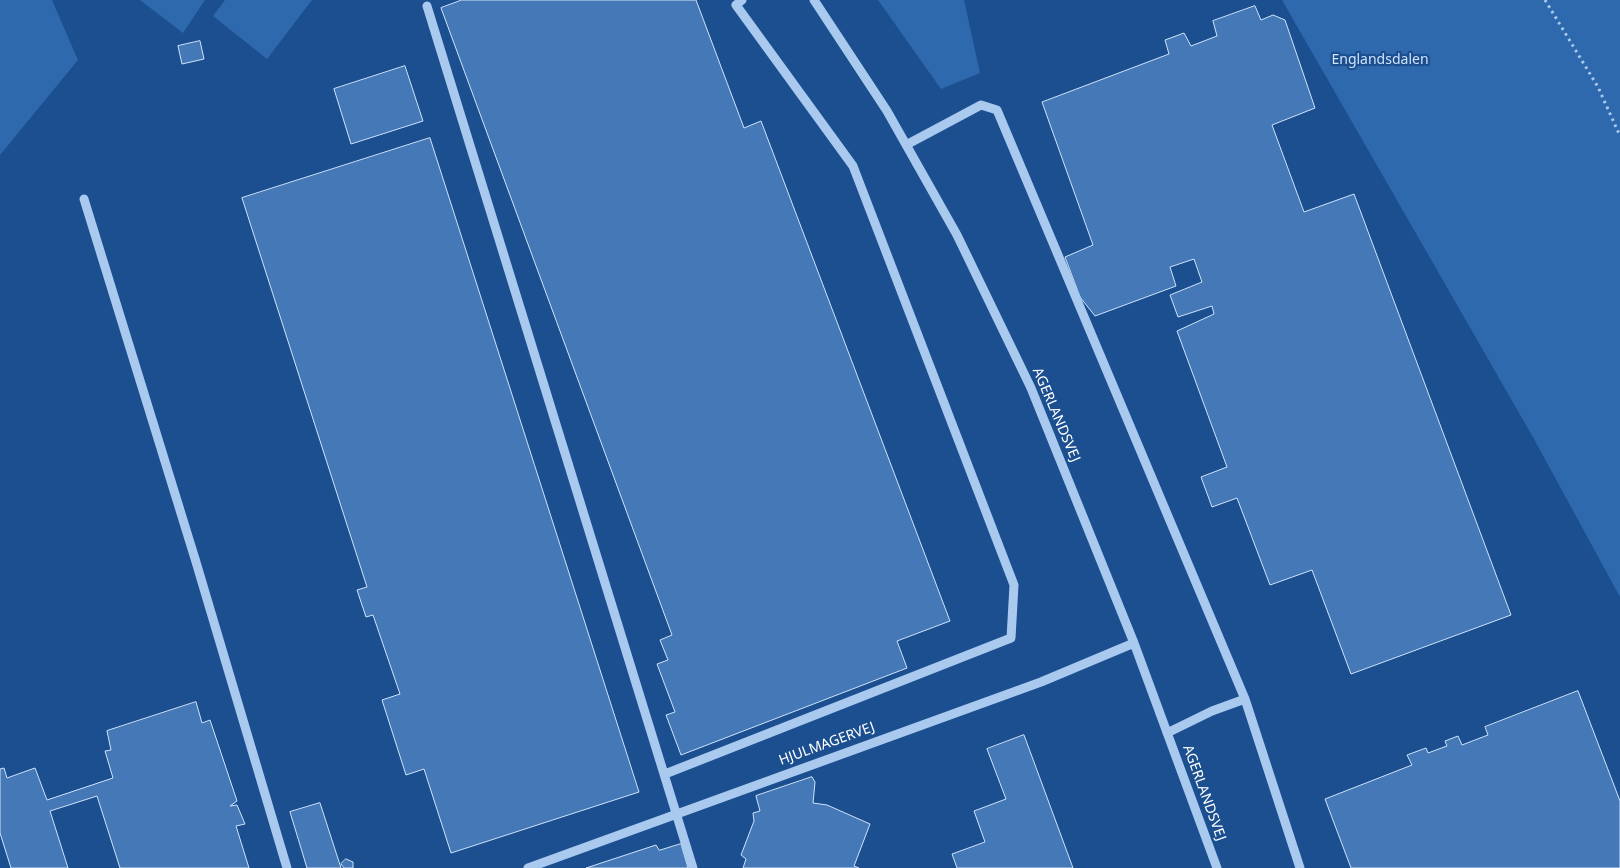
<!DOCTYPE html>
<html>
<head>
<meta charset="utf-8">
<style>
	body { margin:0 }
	canvas { display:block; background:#1b4f8f }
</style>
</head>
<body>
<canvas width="1620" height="868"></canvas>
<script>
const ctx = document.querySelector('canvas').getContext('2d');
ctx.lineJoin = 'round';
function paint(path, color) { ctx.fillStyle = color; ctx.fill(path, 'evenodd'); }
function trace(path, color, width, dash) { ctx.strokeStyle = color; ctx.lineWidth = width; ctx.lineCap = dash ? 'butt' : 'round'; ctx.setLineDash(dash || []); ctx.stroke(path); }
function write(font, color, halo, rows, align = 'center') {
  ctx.font = font + ' "Noto Sans",sans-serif'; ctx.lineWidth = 4.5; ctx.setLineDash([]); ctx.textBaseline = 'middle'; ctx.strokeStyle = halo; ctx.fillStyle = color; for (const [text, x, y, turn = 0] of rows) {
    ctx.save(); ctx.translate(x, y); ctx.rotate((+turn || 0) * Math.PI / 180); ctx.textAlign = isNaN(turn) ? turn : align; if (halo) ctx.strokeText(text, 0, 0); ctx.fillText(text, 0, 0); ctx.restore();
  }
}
paint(new Path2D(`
	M0,0h52l26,60 -78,95z
	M140,0h65l-22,33z
	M225,0h87l-45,59 -54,-43z
	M878,0h86l16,73 -39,16z
	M1282,0h338v597l-86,-158z`), '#2e69ad');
const building = new Path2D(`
	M462,0h234l48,128 17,-7 189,500 -53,20 10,27 -226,87 -15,-40 9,-3 -18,-48 11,-4 -8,-20 12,-5 -231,-627z
	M1255,6l6,14 12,-5 12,5 30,88 -43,17 32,87 50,-18 157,421 -160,59 -39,-104 -42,15 -33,-87 -25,9 -11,-30 26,-10 -50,-136 37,-17 -2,-8 -34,11 -8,-22 32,-13 -8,-23 -24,8 6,19 -81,30 -15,-19 -15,-40 28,-12 -51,-143 127,-48 -4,-14 19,-7 7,13 26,-10 -4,-15z
	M200,41l4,18 -22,5 -4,-18z
	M405,66l18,55 -72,23 -17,-55z
	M430,138l209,654 -188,61 -27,-84 -18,6 -24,-75 18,-6 -27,-79 -7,2 -9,-27 10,-3 -125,-389z
	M1578,691l42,110v67h-269l-26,-69 87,-34 -5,-10 19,-7 2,5 19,-7 -2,-5 13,-5 4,9 26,-10 -3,-8z
	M196,702l6,21 8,-3 27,81 -7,5 7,-1 8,19 -9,2 13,42h-129l-23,-72 -47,15 18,57h-57l-11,-35v-64l4,-1 3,10 28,-10 12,32 66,-22 -8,-27 6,-1 -4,-19z
	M1024,735l49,133h-116l-5,-14 33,-12 -11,-31 32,-12 -19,-50z
	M812,777l3,5 -2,21 14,2 43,19 -16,42 5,2h-116l3,-9 -5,-4 13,-34 -1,-8 7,-2 -4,-15z
	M320,803l21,65h-34l-17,-56z
	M681,844l7,24h-102l70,-23 3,5z
	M346,859l7,3v6h-9l-3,-4z`);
paint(building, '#4478b7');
trace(building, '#cfe3fa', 1);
trace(new Path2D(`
	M1545,0l53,87 22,49`), '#a9c9ee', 3, [2.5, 4]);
trace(new Path2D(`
	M814,0l73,111 70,124 74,153 103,255 83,225
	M427,6l266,862
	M906,145l75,-40 16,5 248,589 55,169
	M84,199l112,363 91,306
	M1167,733l45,-22 33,-12
	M665,774l346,-136 3,-53 -161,-419 -117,-161 6,-5
	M528,868l513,-186 93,-39`), '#a9c9ee', 9);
write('14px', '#cfe3fa', '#1b4f8f', [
	["Englandsdalen",1380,60]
]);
write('14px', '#fff', '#1b4f8f', [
	["AGERLANDSVEJ",1056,415,67],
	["HJULMAGERVEJ",827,744,-20],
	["AGERLANDSVEJ",1204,793,70]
]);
</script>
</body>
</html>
